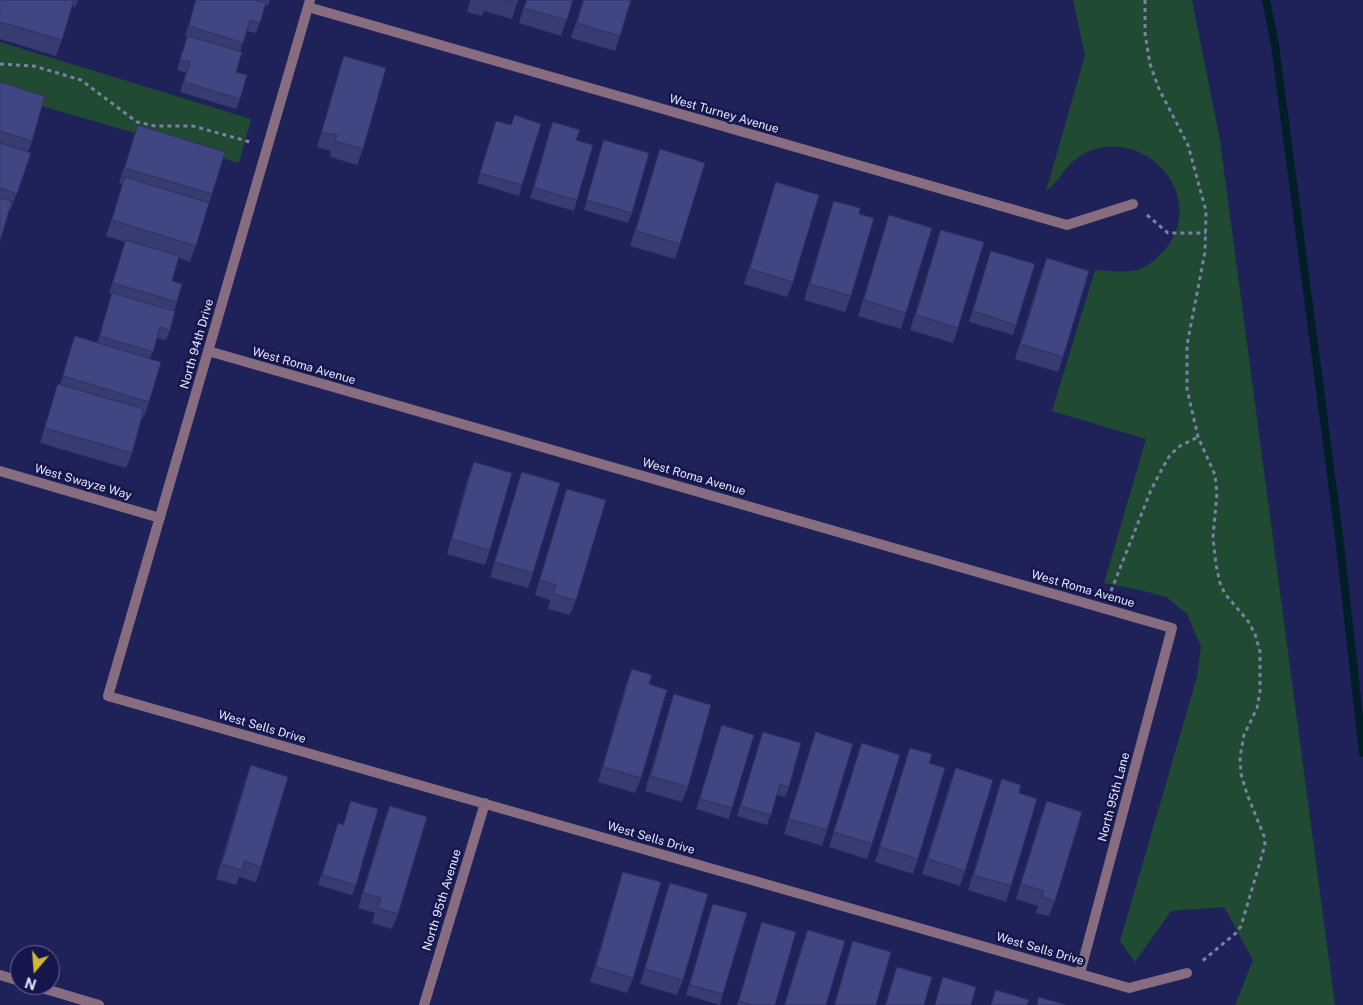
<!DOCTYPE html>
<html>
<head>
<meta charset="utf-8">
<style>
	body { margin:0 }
	#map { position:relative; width:1363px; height:1005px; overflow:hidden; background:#1f2159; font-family:"Public Sans",sans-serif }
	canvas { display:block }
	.north { position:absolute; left:10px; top:945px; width:50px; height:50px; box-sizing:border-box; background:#16164d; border:1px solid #696a94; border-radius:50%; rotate:198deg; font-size:14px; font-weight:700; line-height:20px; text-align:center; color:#e5e9ff }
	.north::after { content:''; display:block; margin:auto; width:18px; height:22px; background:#d2b735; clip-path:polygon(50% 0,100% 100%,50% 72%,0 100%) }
</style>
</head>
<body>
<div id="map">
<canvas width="1363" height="1005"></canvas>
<div class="north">N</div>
</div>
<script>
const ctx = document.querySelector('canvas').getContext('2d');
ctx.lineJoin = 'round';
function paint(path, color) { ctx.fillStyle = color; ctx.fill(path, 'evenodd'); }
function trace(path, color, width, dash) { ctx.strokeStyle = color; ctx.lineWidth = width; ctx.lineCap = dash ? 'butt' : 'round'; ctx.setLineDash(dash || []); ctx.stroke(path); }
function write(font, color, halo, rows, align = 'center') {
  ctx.font = font + ' "Public Sans",sans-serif'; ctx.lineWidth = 5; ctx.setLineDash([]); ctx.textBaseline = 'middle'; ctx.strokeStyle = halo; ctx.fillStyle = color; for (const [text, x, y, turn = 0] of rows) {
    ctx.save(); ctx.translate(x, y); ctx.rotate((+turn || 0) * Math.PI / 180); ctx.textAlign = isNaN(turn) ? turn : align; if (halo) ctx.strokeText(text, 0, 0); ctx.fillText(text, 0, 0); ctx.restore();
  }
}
paint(new Path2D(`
	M1073,0h119l28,141 115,864h-100l18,-45 -29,-53 -53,4 -36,51 -15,-21 77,-264 4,-30 -14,-33 -21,-17 -26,-7 -36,-7 42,-144 -94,-28 43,-141c14,1 28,3 42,0 10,-2 21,-13 28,-20 46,-55 -25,-130 -85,-94 -15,9 -20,25 -34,35l39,-136z
	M0,42l251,77 -12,44 -239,-69z`), '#204b32');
trace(new Path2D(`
	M1266,0l9,45 64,491 24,217`), '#011e26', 8);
trace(new Path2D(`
	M1145,0v33l5,31 9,25 29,56 18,66 -1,41 -18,93v44l11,48 17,38 2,18 -4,44 3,28 4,18 5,11 23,27 7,13 5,18v39l-3,17 -13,27 -4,22 1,17 6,20 17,42 1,9 -24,81 -5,7 -35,29
	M0,64l34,2 47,14 56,42 18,4h38l57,16
	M1147,215l21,18h38
	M1111,591l40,-101 11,-21 8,-14 10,-9 18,-9`), '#7c7fa7', 3, [4, 4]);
trace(new Path2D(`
	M310,0l-202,696 1021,292 58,-15
	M308,7l759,218 66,-21
	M208,351l964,277 -92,345
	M0,471l160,47
	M0,975l20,6
	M32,985l67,20
	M424,1005l61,-202`), '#886d80', 10);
paint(new Path2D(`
	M0,0h78l-3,7 -3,-1 -10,34 -6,16 -56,-17z
	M196,0h74l-2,6 -3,-1 -9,28 -10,-2 -6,21 -4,20 4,27 -4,10 -56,-17 6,-19 -9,-3 10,-33 -2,-1z
	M470,0h48l-6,19 -28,-8 -2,5 -15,-4z
	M526,0h47l-12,36 -42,-13z
	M583,0h48l-16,51 -44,-13z
	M344,56l19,93 -6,16 -27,-8 1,-6 -14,-4 22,-76z
	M0,82l32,59 -4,11 3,1 -20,56h-2l-9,32z
	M496,121l26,64 -3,11 -42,-13z
	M553,122l23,18 1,60 -3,11 -44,-13 19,-66z
	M138,125l74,69 -22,68 -11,-4 -7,23 5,21 -3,9 -4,19 -4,10 -9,-2 -7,21 -1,43 -5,15h-2l-10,36 -6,15 -86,-25 13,-43 5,-16 2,1 10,-34 5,-15 22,7 15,-49 -3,-1 16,-51 -19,-6 17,-52 -4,-1z
	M604,140l28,73 -4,10 -44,-13 16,-59z
	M660,149l20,95 -5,15 -45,-13 25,-82z
	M776,182l17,100 -6,15 -43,-13 27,-87z
	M834,201l25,13 -8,82 -6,16 -41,-12 25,-84z
	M889,215l17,98 -5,16 -43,-13 26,-86z
	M941,230l17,98 -5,15 -43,-13 26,-85z
	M991,251l25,74 -3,10 -44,-13z
	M1047,258l16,99 -5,15 -43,-13 26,-86z
	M474,462l16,88 -5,15 -38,-11 21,-77z
	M522,472l11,101 -5,15 -38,-11 27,-90z
	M567,489l9,111 -6,15 -22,-6 2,-9 -15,-5 27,-90z
	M632,669l17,15 -8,94 -6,15 -37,-11 28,-98z
	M674,694l14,93 -6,15 -37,-11 24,-82z
	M722,725l10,83 -3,11 -33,-10z
	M763,732l26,55 -4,10 -8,-2 -10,30 -30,-9z
	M816,732l11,98 -5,16 -38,-12 26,-86z
	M862,743l10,101 -5,15 -38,-12 28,-89z
	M910,748l19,15 -11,96 -5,15 -38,-12 30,-99z
	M251,765l10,102 -5,15 -17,-5 -3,8 -20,-6 29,-98z
	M956,768l9,103 -5,15 -38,-12 28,-91z
	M1002,779l17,14 -8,93 -5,16 -38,-12 29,-96z
	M351,801l5,84 -4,10 -34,-10 20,-62 5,2z
	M1047,801l8,100 -6,15 -13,-3 2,-7 -22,-7 25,-83z
	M390,806l8,108 -6,15 -20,-6 3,-10 -17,-5 26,-87z
	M623,872l10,106 -6,15 -37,-11 28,-95z
	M670,883l13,97 -6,15 -37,-11 25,-86z
	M713,904l10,90 -3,11 -34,-10 24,-81z
	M762,922l13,83h-38l21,-72z
	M808,930l18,75h-42l18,-60z
	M853,941l23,64h-42l14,-49z
	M897,967l27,38h-39z`), '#363c70');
const building = new Path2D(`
	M0,0h74l-12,40 -62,-18z
	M196,0h59l11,3 -6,20 -10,-3 -7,23 -54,-17z
	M506,0h12l-1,3z
	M527,0h46l-6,20 -43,-12z
	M584,0h47l-11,36 -43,-13z
	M188,36l54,16 -6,20 11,3 -7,24 -56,-17 6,-20 -10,-2z
	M344,56l42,12 -23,81 -28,-8 2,-6 -15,-3z
	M0,82l45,14 -13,45 -32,-10z
	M515,115l26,9 -19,61 -42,-12 16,-52 15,4z
	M553,122l27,8 -4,10 17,5 -16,55 -43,-12z
	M138,125l87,27 -13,42 -87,-26z
	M604,140l45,13 -17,60 -45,-13z
	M0,143l31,10 -14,41 -17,-6z
	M660,149l45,14 -25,81 -44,-13z
	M125,177l84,26 -13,43 -84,-26z
	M776,182l43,13 -26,87 -43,-13z
	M0,198l12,3 -12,40z
	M834,201l26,7 -1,6 15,4 -23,78 -41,-12z
	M889,215l43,13 -26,85 -42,-13z
	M941,230l43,12 -26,86 -42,-13z
	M126,240l53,16 -7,25 10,3 -5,18 -64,-19z
	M991,251l44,13 -19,61 -43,-14z
	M1047,258l42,13 -26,86 -42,-13z
	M112,293l63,18 -5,19 -10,-3 -7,25 -53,-16z
	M75,336l86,26 -12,40 -86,-26z
	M58,384l86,25 -12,44 -87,-25z
	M474,462l38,11 -22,77 -38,-11z
	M522,472l38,11 -27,90 -38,-11z
	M567,489l39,11 -30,100 -23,-6 3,-9 -16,-5z
	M632,669l20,6 -3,9 18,6 -26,88 -38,-11z
	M674,694l37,11 -23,82 -37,-11z
	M722,725l32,10 -22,73 -32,-9z
	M763,732l38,11 -12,44 -9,-3 -9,31 -30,-9z
	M816,732l37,12 -26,86 -38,-11z
	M862,743l38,12 -28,89 -38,-12z
	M910,748l22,6 -3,9 16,5 -27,91 -38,-12z
	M251,765l37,12 -27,90 -17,-6 -2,9 -20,-6z
	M956,768l37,12 -28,91 -37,-12z
	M1002,779l19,6 -2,8 18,6 -26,87 -37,-11z
	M351,801l27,8 -22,76 -34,-10 16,-52 5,2z
	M1047,801l35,11 -27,89 -13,-4 2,-6 -23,-7z
	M390,806l37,11 -29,97 -20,-6 3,-10 -18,-5z
	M623,872l38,10 -28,96 -37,-11z
	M670,883l38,11 -25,86 -38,-11z
	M713,904l34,9 -24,81 -33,-9z
	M762,922l34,10 -21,73h-22l-14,-4z
	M808,930l37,11 -19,64h-41z
	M853,941l38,11 -15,53h-41z
	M897,967l35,10 -8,28h-38z
	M943,977l33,10 -5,18h-36z
	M996,990l33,10 -2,5h-36z
	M1039,997l28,8h-30z`);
paint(building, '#3f4682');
trace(building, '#2c315b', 1);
write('12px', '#e5e9ff', '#16164d', [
	["West Turney Avenue",724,114,16],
	["North 94th Drive",197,344,-74],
	["West Roma Avenue",304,366,16],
	["West Roma Avenue",694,477,16],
	["West Swayze Way",83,482,16],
	["West Roma Avenue",1083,589,16],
	["West Sells Drive",262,727,16],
	["North 95th Lane",1114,797,-75],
	["West Sells Drive",651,838,16],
	["North 95th Avenue",442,900,-73],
	["West Sells Drive",1040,949,16]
]);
</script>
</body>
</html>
